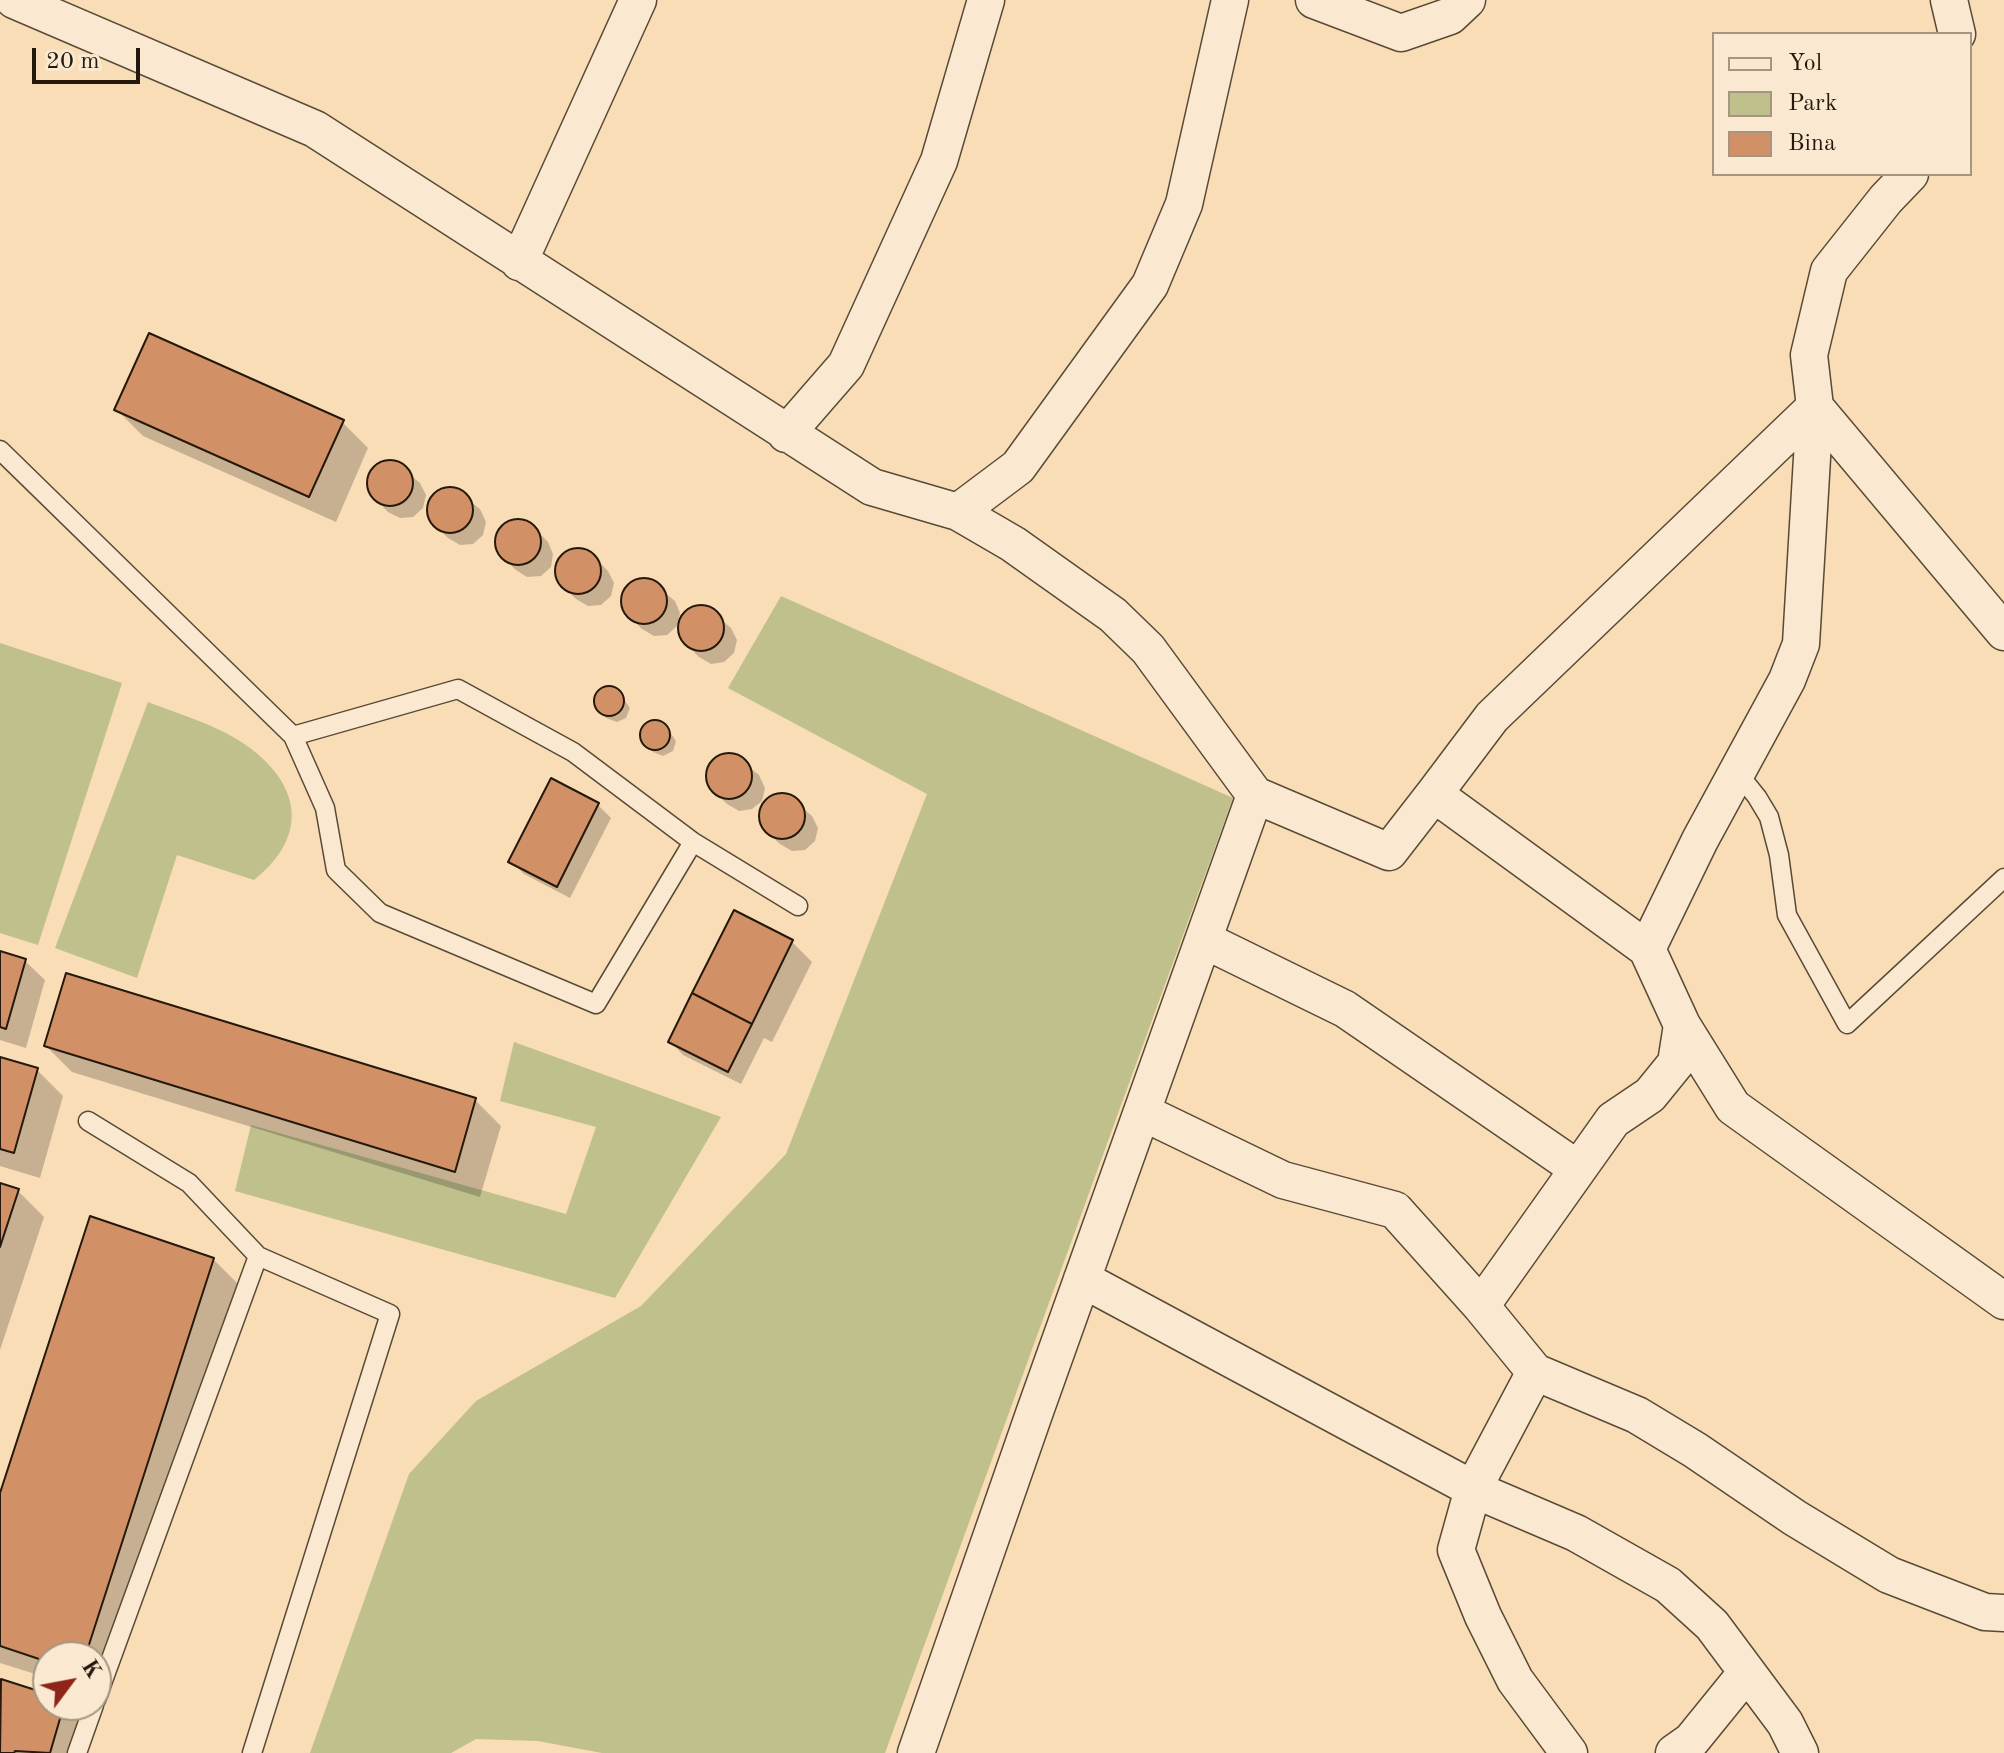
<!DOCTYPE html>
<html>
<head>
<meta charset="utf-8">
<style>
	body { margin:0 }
	#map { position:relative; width:2004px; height:1753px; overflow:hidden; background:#f8ddb6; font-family:"Old Standard TT",serif }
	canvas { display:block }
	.legend { position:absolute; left:1712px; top:32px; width:260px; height:144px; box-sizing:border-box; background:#fae9d0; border:2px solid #a49682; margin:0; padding:10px 14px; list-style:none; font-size:24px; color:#24190c }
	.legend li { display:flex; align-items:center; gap:16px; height:40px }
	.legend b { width:40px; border:2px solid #a49682 }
	.north { position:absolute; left:32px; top:1641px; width:80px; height:80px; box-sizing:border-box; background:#fae9d0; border:2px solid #a49682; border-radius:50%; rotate:58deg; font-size:22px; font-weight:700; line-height:32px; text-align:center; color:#24190c }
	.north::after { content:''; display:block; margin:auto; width:28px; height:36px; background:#8f2418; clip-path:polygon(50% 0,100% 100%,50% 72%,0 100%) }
	.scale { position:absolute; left:32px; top:48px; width:108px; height:36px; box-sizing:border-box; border:4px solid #24190c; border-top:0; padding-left:10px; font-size:24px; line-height:28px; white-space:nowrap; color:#24190c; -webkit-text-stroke:6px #fae9d0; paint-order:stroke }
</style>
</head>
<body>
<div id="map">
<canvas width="2004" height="1753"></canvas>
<ul class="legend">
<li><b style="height:10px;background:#fae9d0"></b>Yol</li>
<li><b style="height:22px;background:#bfc08c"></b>Park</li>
<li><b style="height:22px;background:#d19065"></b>Bina</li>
</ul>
<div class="north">K</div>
<div class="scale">20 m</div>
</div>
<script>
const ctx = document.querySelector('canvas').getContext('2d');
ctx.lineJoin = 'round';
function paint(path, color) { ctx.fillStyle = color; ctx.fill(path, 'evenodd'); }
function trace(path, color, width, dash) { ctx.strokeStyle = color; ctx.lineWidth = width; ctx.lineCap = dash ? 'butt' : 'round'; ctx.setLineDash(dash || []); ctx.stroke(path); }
paint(new Path2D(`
	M781,596l452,202 -348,955h-283l-64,-12 -62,-2 -25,14h-141l99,-279 67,-73 165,-95 145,-152 141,-360 -199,-106z
	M0,643l122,40 -84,262 -38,-12z
	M148,702c33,13 73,24 102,46 53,40 57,90 4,132l-77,-25 -40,123 -82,-30z
	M514,1042l207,75 -106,181 -380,-107 16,-66 315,89 30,-87 -96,-26z`), '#bfc08c');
paint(new Path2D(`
	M117,410l225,12 26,26 -32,74 -193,-86z
	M395,462l25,21 6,12 -3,13 -10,9 -13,1 -12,-6 -14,-14 -5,-13 3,-12 10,-10z
	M454,489l26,20 6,13 -3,13 -10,9 -13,1 -12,-7 -14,-14 -5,-12 2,-13 10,-9z
	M523,521l11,7 14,14 5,12 -2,13 -10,9 -14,1 -11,-7 -14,-13 -5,-13 2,-13 10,-8z
	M583,550l11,7 14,14 6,12 -3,13 -10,9 -13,1 -12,-7 -14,-14 -5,-12 3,-13 9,-8z
	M649,580l26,21 5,12 -3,13 -10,9 -13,1 -12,-7 -14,-14 -5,-12 3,-13 10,-9z
	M706,607l25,21 6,12 -3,13 -10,9 -13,2 -12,-7 -14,-14 -5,-13 3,-12 10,-9z
	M608,687l10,4 12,17 -4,10 -9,4 -11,-4 -11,-17 4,-9z
	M655,721l10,4 11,16 -3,10 -10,5 -10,-4 -11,-17 3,-10z
	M734,755l25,20 6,13 -3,13 -10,8 -13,2 -12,-7 -14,-14 -5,-12 3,-13 10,-9z
	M552,781l46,24 13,13 -41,80 -46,-24 -13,-13z
	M787,795l25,21 6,12 -3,13 -10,9 -13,1 -12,-7 -14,-13 -5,-13 3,-13 10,-9z
	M735,913l57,29 20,20 -40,80 -8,-4 -23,46 -58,-29 -12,-13z
	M0,953l25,8 20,19 -19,68 -26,-8z
	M46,1046l429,54 26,26 -21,71 -408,-125z
	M0,1059l37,11 26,26 -23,82 -40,-12z
	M0,1185l18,6 26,26 -44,133z
	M213,1259l26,26 -143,409v-37h-48v21l-48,-15v-164z
	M2,1681l46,15v9h21l16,16 -10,32h-75z`), '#0003');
const building = new Path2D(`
	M149,333l195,87 -35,77 -195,-87z
	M367 483a23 23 0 1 1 46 0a23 23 0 1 1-46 0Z
	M427 510a23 23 0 1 1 46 0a23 23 0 1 1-46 0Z
	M495 542a23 23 0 1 1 46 0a23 23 0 1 1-46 0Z
	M555 571a23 23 0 1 1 46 0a23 23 0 1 1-46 0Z
	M621 601a23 23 0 1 1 46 0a23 23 0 1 1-46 0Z
	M678 628a23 23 0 1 1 46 0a23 23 0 1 1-46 0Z
	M594 701a15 15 0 1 1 30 0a15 15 0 1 1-30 0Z
	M640 735a15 15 0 1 1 30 0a15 15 0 1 1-30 0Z
	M706 776a23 23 0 1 1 46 0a23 23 0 1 1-46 0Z
	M551,778l48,25 -42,84 -49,-25z
	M759 816a23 23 0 1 1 46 0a23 23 0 1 1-46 0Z
	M734,910l59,30 -41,84 -60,-31z
	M0,951l26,8 -20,70 -6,-2z
	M66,973l410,125 -21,74 -411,-126z
	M692,993l60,31 -24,48 -60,-30z
	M0,1057l38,11 -24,85 -14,-4z
	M0,1183l19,6 -19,58z
	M90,1216l124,42 -129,399h-37v5l-48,-16v-153z
	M1,1679l47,15v11h16l-14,48 -35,-2 -1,2h-14z`);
paint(building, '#d19065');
trace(building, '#24190c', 2);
const service = new Path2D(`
	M0,450l293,286 32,72 11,62 44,43 216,91 97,-162
	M293,736l165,-47 115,63 120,90 105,64
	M1737,772l20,25 12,20 10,38 8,60 60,109 157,-146
	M88,1121l101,62 69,73 132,58 -138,439
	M96,1700l162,-444
	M77,1753l17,-48`);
const minor = new Path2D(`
	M14,0l301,129 557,358 86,25 55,32 100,71 35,34 107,146 134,57 45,-58 213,155
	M1314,0l87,33 49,-17 17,-16
	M1949,0l8,34
	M1910,174l-24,25 -57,72 -20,84 6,52 -14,237 -14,36 -87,160 -53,109 35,76 51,82 271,194
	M519,262l119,-262
	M786,434l60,-69 93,-204 47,-161
	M958,512l60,-45 132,-182 34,-81 46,-204
	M1434,794l58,-77 323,-310 189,225
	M1204,940l141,69 233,160
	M1682,1025l-6,38 -26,32 -37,25 -132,186 54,66 102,43 58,35 100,68 94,57 96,37 19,1
	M1142,1112l141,68 112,30 86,96
	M1082,1279l391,210 103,44 92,52 44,40 73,98 15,30
	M1535,1372l-62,117 -17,61 27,66 32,64 54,73
	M916,1753l118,-339 221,-619
	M1674,1753l17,-12 56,-69`);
trace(service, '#594a36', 21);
trace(minor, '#594a36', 39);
trace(service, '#fae9d0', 18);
trace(minor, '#fae9d0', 36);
</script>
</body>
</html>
